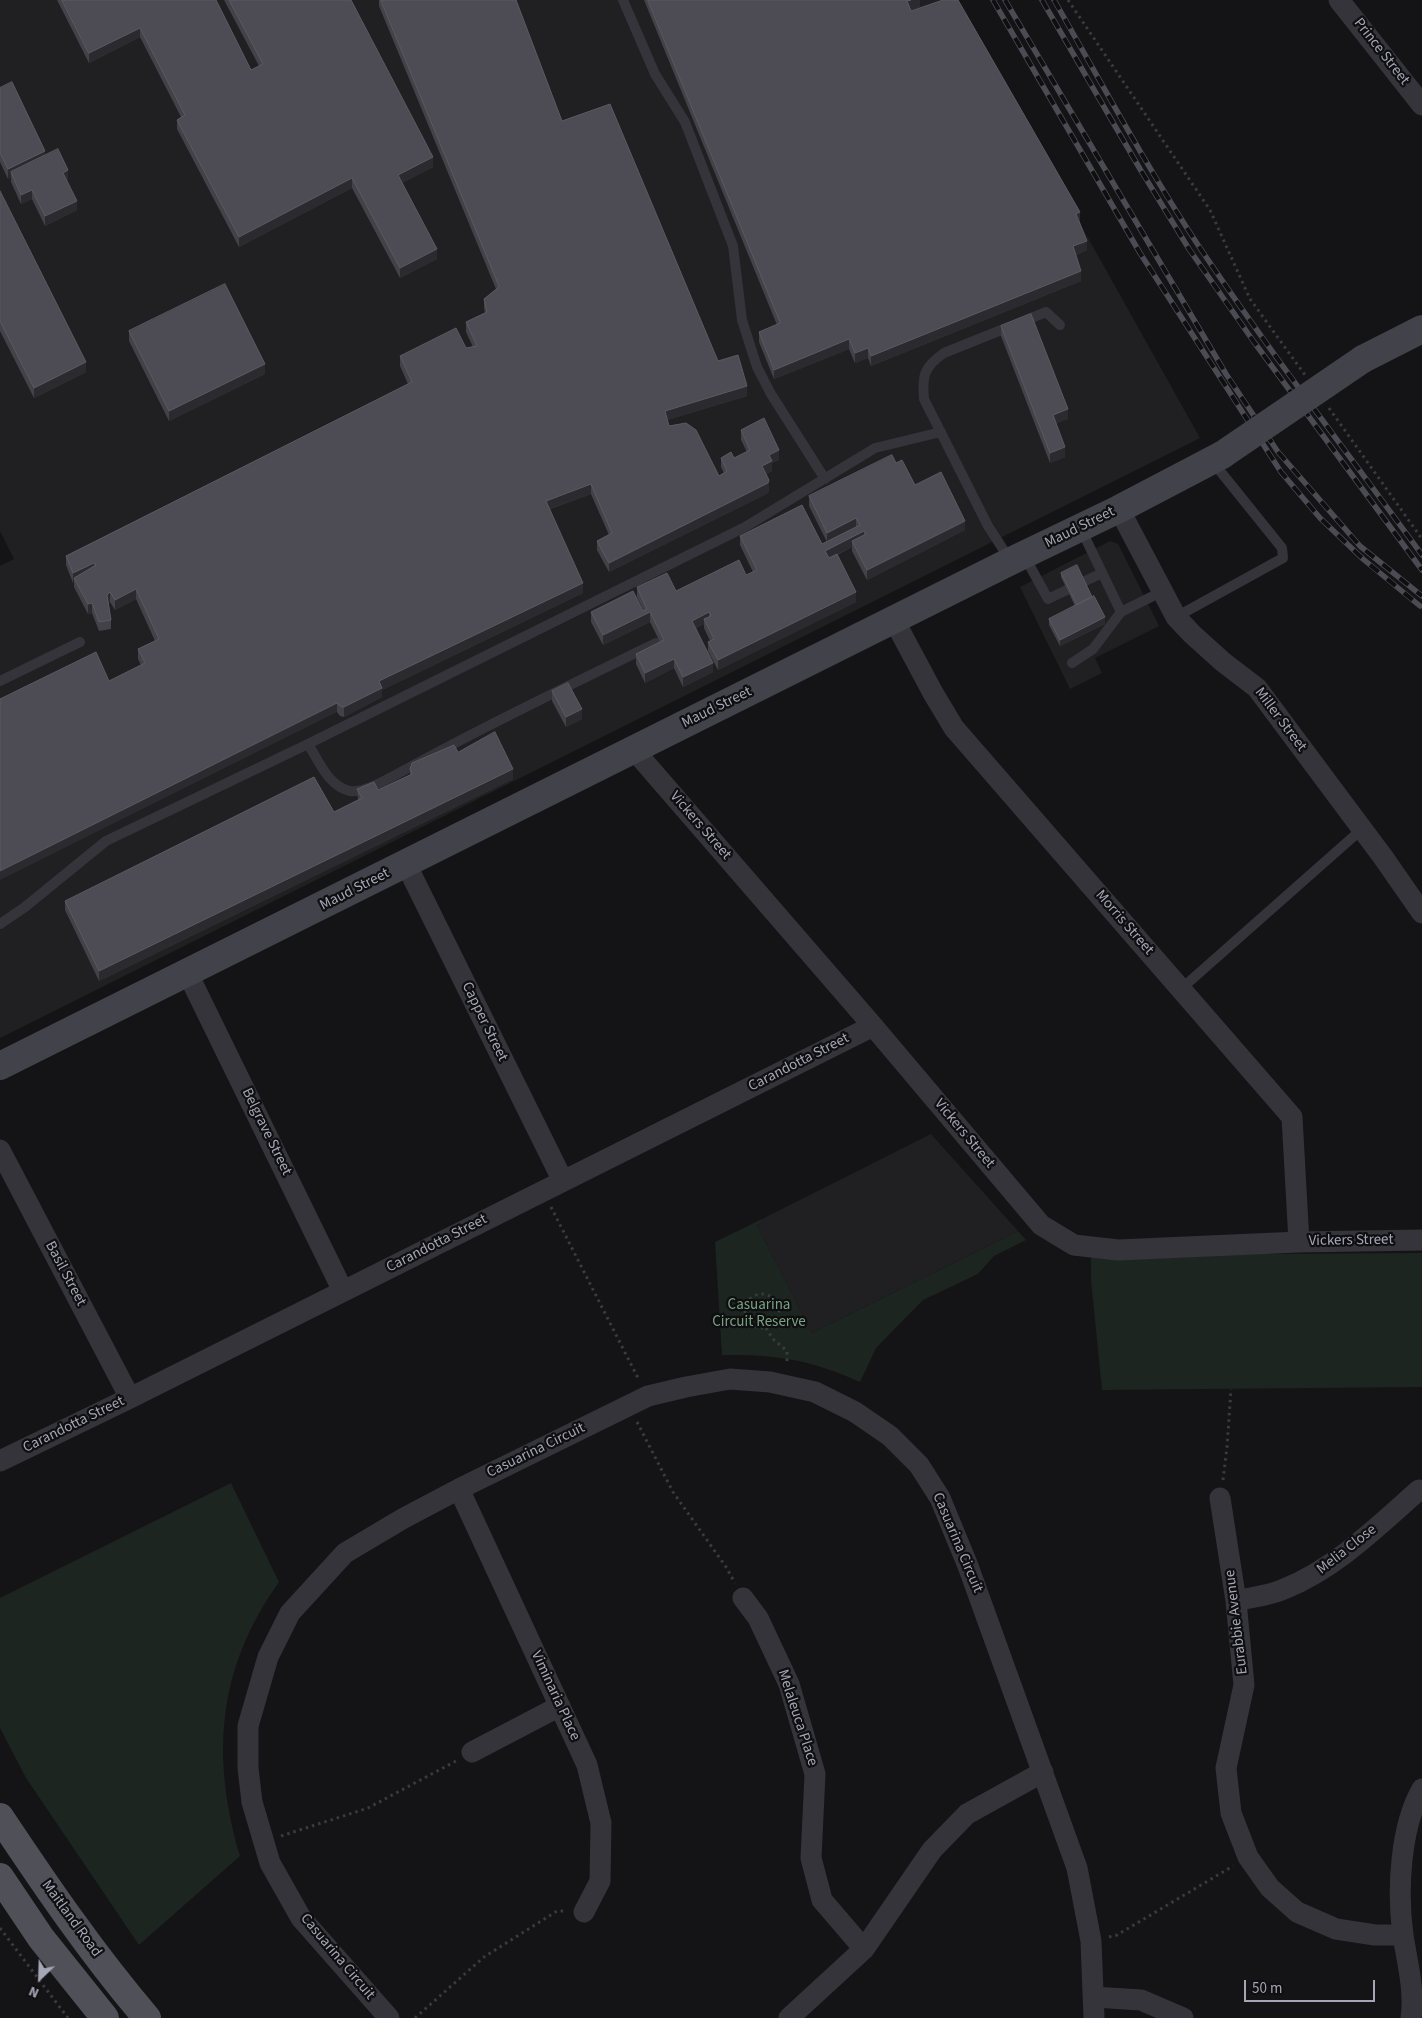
<!DOCTYPE html>
<html>
<head>
<meta charset="utf-8">
<style>
	body { margin:0 }
	#map { position:relative; width:1422px; height:2018px; overflow:hidden; background:#141315; font-family:"Source Sans 3",sans-serif }
	canvas { display:block }
	.north { position:absolute; left:15px; top:1953px; width:50px; height:50px; -webkit-text-stroke:4px #0f0e10; paint-order:stroke; rotate:204deg; font-size:14px; font-weight:700; line-height:20px; text-align:center; color:#a4a6b6 }
	.north::after { content:''; display:block; margin:auto; width:18px; height:22px; background:#a4a6b6; clip-path:polygon(50% 0,100% 100%,50% 72%,0 100%) }
	.scale { position:absolute; left:1244px; top:1980px; width:131px; height:22px; box-sizing:border-box; border:2px solid #a4a6b6; border-top:0; padding-left:6px; font-size:15px; line-height:18px; white-space:nowrap; color:#a4a6b6; -webkit-text-stroke:4px #0f0e10; paint-order:stroke }
</style>
</head>
<body>
<div id="map">
<canvas width="1422" height="2018"></canvas>
<div class="north">N</div>
<div class="scale">50 m</div>
</div>
<script>
const ctx = document.querySelector('canvas').getContext('2d');
ctx.lineJoin = 'round';
function paint(path, color) { ctx.fillStyle = color; ctx.fill(path, 'evenodd'); }
function trace(path, color, width, dash) { ctx.strokeStyle = color; ctx.lineWidth = width; ctx.lineCap = dash ? 'butt' : 'round'; ctx.setLineDash(dash || []); ctx.stroke(path); }
function write(font, color, halo, rows, align = 'center') {
  ctx.font = font + ' "Source Sans 3",sans-serif'; ctx.lineWidth = 4.5; ctx.setLineDash([]); ctx.textBaseline = 'middle'; ctx.strokeStyle = halo; ctx.fillStyle = color; for (const [text, x, y, turn = 0] of rows) {
    ctx.save(); ctx.translate(x, y); ctx.rotate((+turn || 0) * Math.PI / 180); ctx.textAlign = isNaN(turn) ? turn : align; if (halo) ctx.strokeText(text, 0, 0); ctx.fillText(text, 0, 0); ctx.restore();
  }
}
paint(new Path2D(`
	M0,0h955l245,438 -1200,600v-472l14,-7 -14,-28z
	M1110,541l8,3 41,82 -64,32 7,15 -32,16 -50,-102z
	M931,1134l87,97 -206,102 -55,-108 6,-3 1,-4z`), '#201f22');
paint(new Path2D(`
	M764,1218l-1,4 -6,3 55,108 206,-102 8,9 -32,16 -16,18 -55,26 -47,48 -16,34c-48,-22 -85,-28 -138,-27l-7,-113z
	M1422,1253v134l-320,3 -11,-110v-25z
	M231,1483l48,99c-62,87 -68,174 -39,274l-101,89 -113,-167 -26,-50v-130z`), '#1d2520');
trace(new Path2D(`
	M1068,0l142,210 40,89 55,76
	M1329,408l93,131
	M551,1207l88,173
	M745 1311a17 17 0 1 1 34 0a17 17 0 1 1-34 0Z
	M766,1328l7,11 14,12v10
	M637,1422l36,70 53,75 9,16
	M1223,1480l4,-33 4,-58
	M281,1836l87,-28 88,-47
	M0,1928l68,90
	M1109,1937l8,-2 116,-69
	M415,2018l69,-61 73,-46h9`), '#3a3a41', 3, [2.5, 4]);
trace(new Path2D(`
	M623,0l32,74 30,48 48,124 9,74 15,47 14,27 54,85
	M1081,529l40,83 42,-21
	M1025,557l23,42 54,-26
	M1010,560l-22,-34 -64,-127c-2,-24 0,-32 20,-46l102,-41 14,13
	M1176,617l107,-59 -1,-10 -70,-87
	M1072,663l21,-14 28,-37
	M0,681l80,-39
	M308,744c11,17 20,42 42,47 15,3 48,-18 62,-25 80,-44 162,-83 244,-123
	M0,924l25,-17 81,-66 202,-97 437,-217 130,-79 66,-16
	M1181,989l181,-160`), '#34343a', 10);
trace(new Path2D(`
	M1339,0l83,105
	M1119,509l57,108 16,17 31,28 34,26 126,169 39,56
	M894,620l39,73 21,35 338,389 7,125
	M634,750l239,276 168,199 33,20 44,5 181,-8 123,-2
	M406,864l157,317
	M188,974l155,317
	M0,1150l130,248
	M0,1461l130,-63 743,-372
	M459,1489l128,276 14,58 -1,58 -16,31
	M1220,1498l16,103 8,84 -18,83 5,45 17,44 22,31 27,24 39,17 39,6h28
	M743,1598l15,20 31,66 26,90 -4,84 11,42 42,49
	M1236,1601c15,-4 33,-5 48,-12 52,-21 93,-62 135,-99
	M472,1752l88,-46
	M1094,1997l47,3 42,18
	M389,2018l-88,-100 -31,-55 -18,-61 -4,-34v-42l20,-69 22,-44 55,-60 59,-35 55,-29 189,-93 38,-9 44,-8 40,3 45,10 40,20 35,24 29,29 21,33 28,68 109,302 14,73 3,77
	M789,2018l75,-69 68,-99 35,-36 76,-42
	M1411,2018c4,-28 -4,-56 -8,-83 -6,-44 -3,-108 19,-146`), '#34343a', 21);
trace(new Path2D(`
	M1363,359l59,-30
	M0,1066l1011,-505 108,-52 103,-54`), '#42424a', 28);
trace(new Path2D(`
	M0,1817c46,69 93,138 147,201
	M0,1877l41,61 64,80`), '#505059', 28);
const rail = new Path2D(`
	M993,0l147,253 141,219 39,46 43,41 57,47
	M1005,0l221,374 52,78 82,94 62,50
	M1042,0l98,169 49,80 65,93 168,228
	M1054,0c47,82 92,166 144,245 71,106 149,207 224,310`);
trace(rail, '#4b4b53', 5.5);
trace(rail, '#0f0e10', 4, [11]);
trace(new Path2D(`
	M1222,455l141,-96`), '#42424a', 28);
paint(new Path2D(`
	M57,0h159l35,70 8,-4 -35,-66h127l82,167 -31,16 35,76 -37,19 -48,-90 -113,59 -62,-118v-9l4,-3 -41,-80 -51,26z
	M379,0h137l46,121 156,240 29,35 -80,24 2,6 50,50 5,-3 -3,-6v-9h13l13,-6 -6,-12v-10l38,30 -7,3v8l-6,3 3,15 -1,4 -159,79 -12,-22v-9l12,-6 -18,-41 -41,15 33,84 -201,97v7l-38,20 -4,-1 -3,-4 -228,-31 32,-16 -3,-6v-10l17,-8 -19,-42 -21,11 -5,-8 -2,2 3,16v9l-12,2 -7,-18 -4,1 -14,-27v-5l-1,1 -7,-18v-9l342,-172 -8,-18v-10l66,-8 7,-1 -7,-15v-10l19,-9 -1,-5v-9l12,-10 -117,-283z
	M644,0h276v7l-10,3 170,212 7,28 -11,5 5,26 -210,85 -3,-8 -13,5 -6,-14 -75,30 -15,-37v-10l18,-7z
	M0,88l45,68 23,24h-1l10,30 -32,16 -13,-27 -11,5 -10,-22v-5l-3,2 -8,-17z
	M0,191l86,181 -52,26 -34,-67z
	M1001,326l67,93 -12,4 9,34 -15,6 -49,-127z
	M129,331l136,43 -96,47 -40,-80z
	M896,463l19,22 50,45 -98,50 -15,-29v-4l-15,8 19,47 -138,68 -10,-19v-9l2,-1 -6,-13v-4l-8,4 17,44 -30,15 -9,-19 -29,15 -9,-19v-10l24,-12 -10,-20 -47,23 -12,-23v-10l53,-1 -7,-14v-10l39,4 70,-16 7,-3 -13,-27v-9l82,8 5,-2 -18,-36v-10z
	M1061,573l31,24 13,27 -45,22 -11,-21v-6l26,-13 -14,-29z
	M552,691l30,28 -16,8 -14,-26z
	M458,752l55,27 -414,202 -34,-71v-9l269,-89 24,-12 -1,-11 21,1 32,-15v-6z`), '#424248');
paint(new Path2D(`
	M911,0h9v7l-13,4v-10z
	M140,28v9l-51,26v-10z
	M45,151v10l-34,11v5l-3,2v-10z
	M433,157v10l-35,18v-10z
	M68,170v10l-5,2v-9z
	M352,178v10l-113,59v-10z
	M32,190v9l-11,5v-9z
	M77,201v9l-32,16v-10z
	M1080,212v10l-4,-8z
	M1087,241v9l-14,6v-10z
	M437,249v10l-37,19v-10z
	M1081,271v10l-210,85v-10z
	M849,339v10l-75,30v-9z
	M868,348v10l-13,5v-10z
	M86,362v10l-52,26v-10z
	M265,364v10l-96,47v-10z
	M747,386v10l-82,25v-10z
	M1068,409v10l-15,6v-10z
	M1065,447v10l-15,6v-10z
	M779,450v10l-7,3v8l-10,5v-10l7,-11z
	M769,480v9l-1,4 -159,79v-9z
	M591,484v10l-45,16v-9z
	M856,518v10l-29,14v-9z
	M965,521v9l-98,50v-10z
	M864,531v10h-12v6l-27,13v-9z
	M94,563v9l-20,6v4l-1,1v-10z
	M583,583v10l-201,97v7l-38,20v-10l35,-26z
	M136,589v10l-21,11v-10z
	M110,592v10l-3,3v-10z
	M856,592v10l-138,68v-10z
	M92,603v10l-4,1v-10z
	M650,612v10l-47,23v-10z
	M709,612v10l-5,-3v5l-12,6v-9z
	M1105,617v7l-45,22v-6z
	M674,659v9l-29,15v-10z
	M713,663v9l-30,15v-10z
	M337,703v9l-337,168v-9z
	M582,709v10l-16,8v-10z
	M513,769v10l-414,202v-10z`), '#2b2a2f');
const building = new Path2D(`
	M62,0h154l35,70 12,-6 -34,-64h122l82,157 -35,18 39,74 -37,19 -48,-90 -113,59 -62,-117 8,-5 -45,-87 -51,25z
	M381,0h135l46,121 48,-17 108,257 20,-6 9,31 -82,25 4,15 17,-3 10,7 23,46 8,-5 -6,-13 10,-6 3,6 16,-8 -9,-20 23,-12 15,32 -10,5 3,6 -10,5 7,14 -1,3 -159,80 -12,-22 15,-8 -21,-49 -45,17 37,82 -204,98 3,7 -38,19 -4,-1 -3,-3 -337,168v-172l96,-47 13,29 36,-18 -7,-14 21,-10 -23,-50 -21,11 -5,-8 -3,3 4,25 -12,2 -7,-19 -4,1 -14,-26 22,-13 -2,-2 -21,10 -7,-17 346,-174 -12,-26 56,-28 10,20 11,-2 -11,-24 21,-10 -3,-13 15,-12z
	M648,0h263l-4,1 4,10 32,-11h15l122,212 -4,2 11,27 -14,5 8,25 -210,85 -3,-8 -13,5 -6,-14 -75,31 -15,-38 21,-9z
	M12,82l33,69 -37,18 -8,-16v-65z
	M58,149l10,21 -5,3 14,28 -32,15 -13,-26 -11,5 -10,-23z
	M0,191l86,171 -52,26 -34,-67z
	M225,284l40,80 -96,47 -40,-80z
	M1031,314l37,95 -15,6 12,32 -15,6 -49,-127z
	M892,455l4,8 6,-3 13,25 26,-13 24,49 -98,49 -15,-29 14,-7 -2,-3 -39,20 4,7 8,-4 19,38 -138,68 -10,-18 6,-3 -10,-20 7,-3 -2,-4 -17,9 21,42 -30,14 -9,-18 -29,14 -9,-19 28,-14 -14,-28 -47,23 -12,-23 42,-21 10,20 4,-2 -10,-22 30,-14 9,18 63,-31 7,15 11,-5 -17,-34 62,-31 20,39 38,-19 -4,-7 -29,15 -18,-37z
	M1077,565l15,32 -15,8 -16,-32z
	M1094,596l11,21 -45,23 -11,-21z
	M568,683l14,26 -16,8 -14,-26z
	M495,732l18,37 -414,202 -34,-70 249,-124 20,35 28,-14 -5,-9 17,-7 4,8 34,-16 -2,-5 2,-6 42,-18 4,7z`);
paint(building, '#4d4c54');
trace(building, '#5a5a63', 1);
write('15px', '#a4a6b6', '#0f0e10', [
	["Prince Street",1381,52,52],
	["Maud Street",1080,528,-26],
	["Maud Street",717,708,-26],
	["Miller Street",1280,720,53],
	["Vickers Street",700,826,49],
	["Maud Street",355,890,-27],
	["Morris Street",1124,923,49],
	["Capper Street",484,1022,64],
	["Carandotta Street",799,1063,-27],
	["Belgrave Street",266,1132,64],
	["Vickers Street",964,1134,50],
	["Vickers Street",1351,1241,-1],
	["Carandotta Street",437,1244,-27],
	["Basil Street",65,1274,62],
	["Carandotta Street",74,1425,-26],
	["Casuarina Circuit",536,1451,-26],
	["Casuarina Circuit",957,1543,67],
	["Melia Close",1347,1550,-38],
	["Eurabbie Avenue",1237,1622,-97],
	["Viminaria Place",555,1696,65],
	["Melaleuca Place",797,1718,72],
	["Maitland Road",71,1919,54],
	["Casuarina Circuit",337,1957,50]
]);
write('15px', '#7aa285', '#0f0e10', [
	["Casuarina",759,1306],
	["Circuit Reserve",759,1323]
]);
</script>
</body>
</html>
